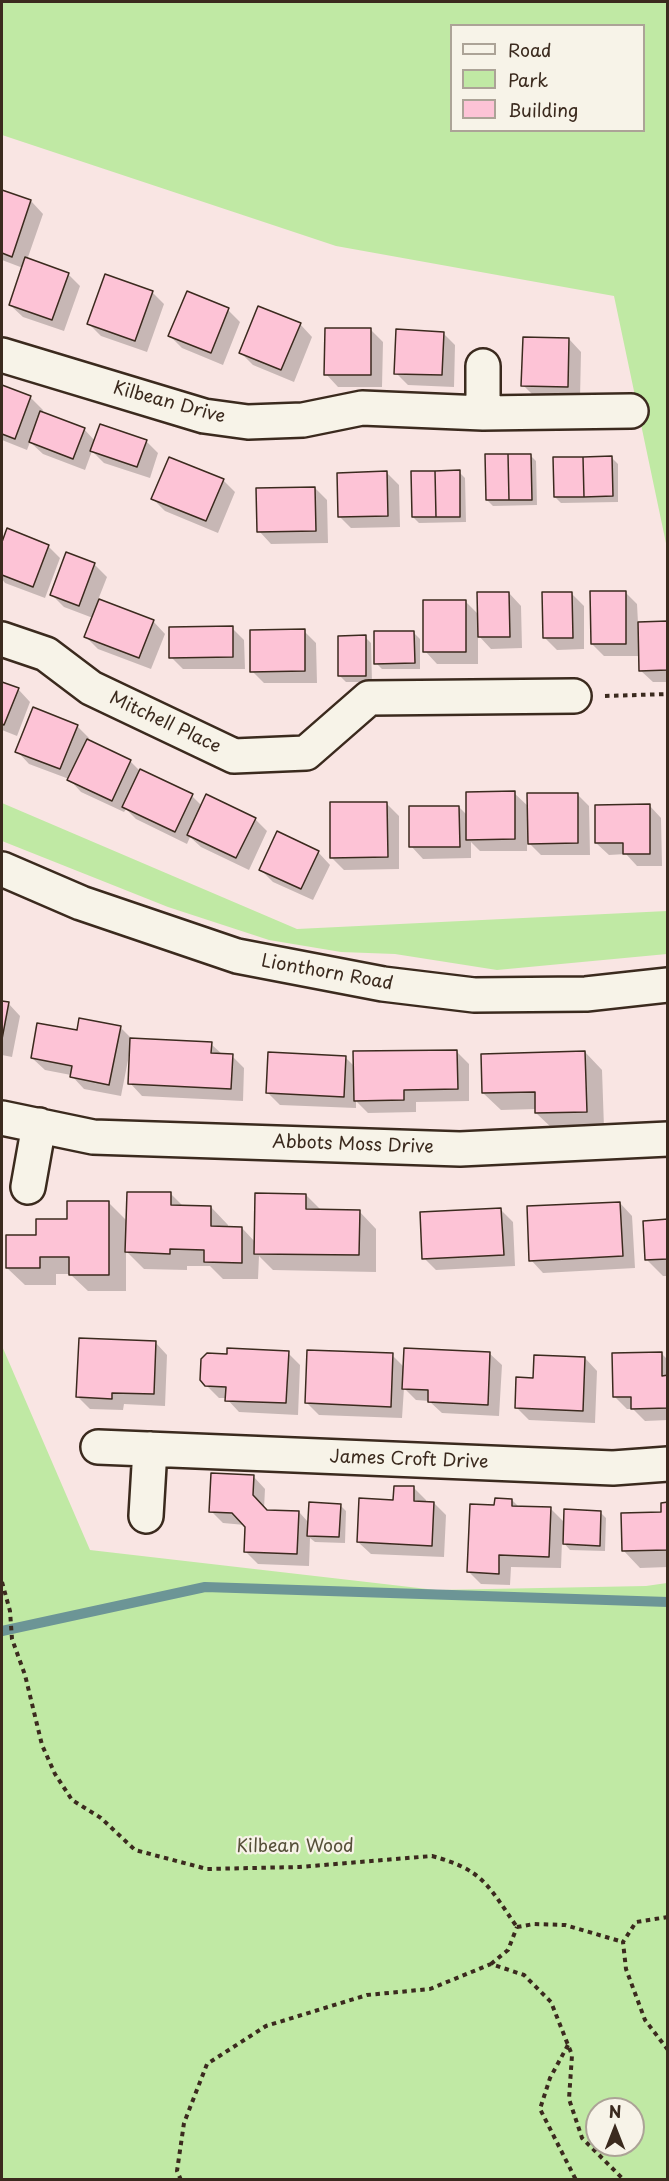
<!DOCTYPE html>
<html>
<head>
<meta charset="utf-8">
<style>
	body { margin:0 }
	#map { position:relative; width:669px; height:2181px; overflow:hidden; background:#f9e5e3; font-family:"Playpen Sans",sans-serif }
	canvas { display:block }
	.frame { position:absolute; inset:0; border:3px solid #3b2a1e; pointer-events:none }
	.legend { position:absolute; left:450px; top:24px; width:195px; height:108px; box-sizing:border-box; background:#f7f3e8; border:2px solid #aca397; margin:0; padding:8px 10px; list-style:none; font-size:18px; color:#3b2a1e }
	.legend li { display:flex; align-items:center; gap:12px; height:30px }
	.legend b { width:30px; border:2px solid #aca397 }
	.north { position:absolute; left:585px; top:2097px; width:60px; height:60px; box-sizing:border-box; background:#f7f3e8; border:2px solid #aca397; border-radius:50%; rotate:0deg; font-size:16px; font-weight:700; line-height:24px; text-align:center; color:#3b2a1e }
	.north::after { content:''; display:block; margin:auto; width:21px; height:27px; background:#3b2a1e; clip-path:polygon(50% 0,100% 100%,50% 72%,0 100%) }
</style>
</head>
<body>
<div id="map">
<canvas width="669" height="2181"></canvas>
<div class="frame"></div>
<ul class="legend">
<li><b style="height:8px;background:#f7f3e8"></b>Road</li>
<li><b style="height:16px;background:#c0e9a4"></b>Park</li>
<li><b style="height:16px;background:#fdc3d6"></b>Building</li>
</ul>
<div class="north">N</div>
</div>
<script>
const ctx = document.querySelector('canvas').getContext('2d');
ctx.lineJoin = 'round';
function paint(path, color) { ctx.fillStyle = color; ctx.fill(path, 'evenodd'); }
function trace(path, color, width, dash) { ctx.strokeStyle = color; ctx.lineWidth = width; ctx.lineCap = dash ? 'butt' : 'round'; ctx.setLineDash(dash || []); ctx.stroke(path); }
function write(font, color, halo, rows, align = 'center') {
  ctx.font = font + ' "Playpen Sans",sans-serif'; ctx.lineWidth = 4.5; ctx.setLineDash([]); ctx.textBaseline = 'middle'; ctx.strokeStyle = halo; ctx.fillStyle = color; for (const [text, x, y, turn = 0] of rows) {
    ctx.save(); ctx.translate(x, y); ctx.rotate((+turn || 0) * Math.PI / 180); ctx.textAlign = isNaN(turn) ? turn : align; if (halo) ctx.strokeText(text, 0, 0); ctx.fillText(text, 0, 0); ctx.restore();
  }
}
paint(new Path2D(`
	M2,2h665v546l-53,-252 -278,-50 -334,-111zM452,26h192v104h-192z
	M2,803l295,126 370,-18v43l-170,16 -102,-16 -54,-2 -72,-12 -101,-33 -166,-66z
	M2,1346l88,204 346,40 210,-4 21,-3v596h-665zM597,2109h36v36h-36z`), '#c0e9a4');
paint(new Path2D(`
	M2,191l29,10 12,13 -16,46 41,14 12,12 -16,45 -41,-14 -13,-12 13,-37 -21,-8z
	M152,292l12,12 -17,48 -46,-16 -12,-12z
	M228,310l12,12 -17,43 -41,-17 -12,-12z
	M300,324l12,13 -18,45 -41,-17 -13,-13z
	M371,330l12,12 -1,45h-44l-12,-13z
	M443,333l12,12 -1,42 -46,-2 -12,-12z
	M569,339l12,13 -1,46 -45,-1 -12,-12z
	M3,386l28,12 12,12 -1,3 42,16 11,12h51l12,12 -8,25 -46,-15 -12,-12 -7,19 -42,-16 -13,-12 -3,8 -25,-10z
	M530,455l6,6 1,44 -44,1 -6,-6z
	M612,458l6,6v38l-57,1 -6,-6z
	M459,472l6,6 1,44 -47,1 -6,-6z
	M387,473l12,12 1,42 -49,1 -12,-12z
	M223,480l12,12 -17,41 -53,-22 -12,-12z
	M315,488l12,12 1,43 -57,1 -12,-13z
	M7,530l41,16 12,12 -15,40 -40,-15 -3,-4v-33z
	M67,554l28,11 12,12 -9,23 55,21 12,13 -14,35 -53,-20 -12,-12 7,-19 -29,-11 -12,-12z
	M625,592l12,12 1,19h30v59h-15l-13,-12v-14h-36l-12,-12z
	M509,593l12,13 1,42 -31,1 -13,-14v29h-41l-12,-13 40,-50 14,14z
	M571,593l13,13v43l-27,1 -12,-12z
	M232,628l12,12 1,29h-62l-12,-12z
	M304,631l12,12 1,40h-53l-12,-12z
	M414,633l6,6v30h-38l-6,-6z
	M365,637l6,6 1,39h-26l-6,-6z
	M2,683l16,6 12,13 -13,34 -15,-6z
	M77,726l12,12 -1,3 42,20 10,10 52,25 10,10 53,13 12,12 -18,39 -48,-23 -11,-10 -3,7 -51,-25 -10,-10 -2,3 -43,-20 -12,-13 -40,-15 -12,-13z
	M514,793l15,14 48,-13 12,12 1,49h-49l-14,-14v10h-47l-9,-9v16l-48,1 -12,-13 48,-39 9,9z
	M386,803l13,13v53l-55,1 -13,-13z
	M649,805l12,13 1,48h-25l-11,-12 -17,1 -13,-12z
	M318,852l12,13 -17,35 -40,-18 -12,-12z
	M2,1002l6,1 12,13 -8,41 -10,-2z
	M120,1027l13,13 78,4 12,11 9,1 12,12 -1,33 -101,-5 -12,-13 1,-27 -2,-1 -8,41 -37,-7 -13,-14 -26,-5 -13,-12 46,-26z
	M457,1052l12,12v37l-53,1v10l-48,1 -12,-12v7l-76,-3 -13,-13 78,-35 10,10z
	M585,1052l17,18 2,58 -50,2 -18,-17v-4l-35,1 -18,-17z
	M171,1194l13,13h27l17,18v3h14l14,15 50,-48 15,15 38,1 17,18v43l-103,-2 -14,-14 -1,23h-35l-13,-13h-23v4l-43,-1 -18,-18v40h-38l-18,-17h-14v11h-31l-18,-17 30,-32 71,-34 19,19z
	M620,1203l12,13 3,52 -92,5 -12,-13z
	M501,1210l12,12 2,44 -79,4 -12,-12z
	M668,1221v55h-5l-17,-17z
	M155,1342l12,13 -2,51 -41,-2 -1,6 -33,-1 -12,-12z
	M288,1353l12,12 -2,50 -59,-3 -13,-14h-7l-13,-13z
	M489,1353l13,12 -3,51 -57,-3 -13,-12 -13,-1 -12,-12 -2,30 -83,-3 -12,-12 85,-48 13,13z
	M662,1354l6,6v60l-23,1 -12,-12h-6l-13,-13z
	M585,1358l12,13 -2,52 -66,-3 -13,-13z
	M253,1476l12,13 -1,20 2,2 33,1 10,11 31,-18 6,6 -1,32 -30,-1 -5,-4 -1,28 -51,-2 -12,-12 -1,-27 -22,-2 -12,-12z
	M414,1488l12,12v3h8l12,12 -2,42 -73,-3 -13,-12 37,-41z
	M512,1500l7,7 32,2 14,14 35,-11 6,6 -1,33 -35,-1 -8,-9 -1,27 -50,-1 -1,18 -29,-1 -13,-13 28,-64z
	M668,1504v63l-28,1 -17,-18 39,-36z`), '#0003');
trace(new Path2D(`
	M2,1631l203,-44 463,15`), '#6c9596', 10);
const building = new Path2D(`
	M2,190l29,10 -19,57 -10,-4z
	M25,257l44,16 -17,47 -43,-15z
	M105,274l48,17 -18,50 -48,-17z
	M187,291l42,17 -18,45 -43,-17z
	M258,306l43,17 -20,47 -42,-17z
	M325,328h46v47h-47z
	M396,329l48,3 -2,43 -48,-1z
	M523,337l46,1 -1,49 -47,-1z
	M2,385l29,11 -16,43 -13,-5z
	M40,411l45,17 -12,31 -44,-17z
	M100,424l47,16 -10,27 -47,-16z
	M485,454h23l1,46h-23z
	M508,454h23l1,46h-23z
	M612,456l1,40 -29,1 -1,-40z
	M169,457l55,22 -18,42 -55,-22z
	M553,457h30l1,40h-30z
	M460,470v47h-24l-1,-46z
	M387,471l1,45 -50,1 -1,-44z
	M411,471h24l1,46h-24z
	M315,487l1,44 -59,1 -1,-44z
	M7,528l42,17 -16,42 -31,-12v-33z
	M66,552l29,11 -16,43 -29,-11z
	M590,591h36v53h-35z
	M477,592h32l1,45h-32z
	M542,592h30l1,46h-30z
	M99,599l55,21 -15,38 -55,-21z
	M423,600h43v52h-43z
	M668,621v49l-29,1 -1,-49z
	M233,626v31l-64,1v-31z
	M305,629v42l-55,1v-42z
	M374,631h40l1,32 -41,1z
	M366,635v41h-28v-40z
	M2,682l17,6 -15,37 -2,-1z
	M33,707l45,18 -18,44 -45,-17z
	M87,739l44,21 -19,41 -45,-21z
	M140,769l53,25 -18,38 -53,-25z
	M515,791v48l-49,1v-48z
	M527,793h51v50l-50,1z
	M206,794l50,24 -20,40 -49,-23z
	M330,802h57l1,55 -58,1z
	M650,804v50h-27v-11h-28v-38z
	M409,806h50l1,41h-51z
	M277,831l42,20 -18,38 -42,-19z
	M2,1001l7,1 -7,37z
	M79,1018l42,8 -12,59 -39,-8 2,-11 -41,-8 6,-35 40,7z
	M130,1038l82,4 -1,11 22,1 -2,35 -103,-5z
	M457,1050l1,39 -54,1v10l-50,1 -1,-50z
	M585,1051l2,61 -52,1v-21l-53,1 -1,-39z
	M268,1052l78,4 -2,41 -78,-4z
	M127,1192h44v13l40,1v20l31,1v36l-38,-1v-12l-34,-1v5l-45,-2z
	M255,1193l51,1v15l54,1 -1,45 -105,-1z
	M67,1201h42v74h-40v-18h-29v11h-34v-33h30v-16h31z
	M620,1202l3,54 -94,5 -2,-55z
	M501,1208l3,47 -82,4 -2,-47z
	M668,1219v40l-23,1 -2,-39z
	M79,1338l77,3 -2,53 -42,-1v6l-36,-2z
	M227,1348l62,3 -3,52 -61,-2 1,-14 -21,-1 -5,-6 1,-21 6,-6 20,1z
	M404,1348l86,4 -2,53 -60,-3v-12l-26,-1z
	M307,1350l86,3 -2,54 -86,-4z
	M662,1352v24l6,-1v33l-37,1v-12h-18l-1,-44z
	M534,1355l51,2 -2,54 -68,-3 1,-31 17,1z
	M211,1473l43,2 -1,20 14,15 32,1 -2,43 -53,-2 1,-25 -13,-14 -23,-1z
	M394,1486h20v15l20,1 -2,44 -75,-4 2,-44 34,2z
	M495,1498l17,1v7l39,1 -2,50 -50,-2v19l-32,-2 3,-68 24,1z
	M309,1502l32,2 -2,33 -32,-1z
	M668,1502v48l-46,1 -1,-38 40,-1v-9z
	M564,1509l37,2 -1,35 -37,-2z`);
paint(building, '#fdc3d6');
trace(building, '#3b2a1e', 1.5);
const street = new Path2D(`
	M2,355l202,61 44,6 55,-2 59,-12 121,5 148,-2
	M483,413v-47
	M2,639l44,15 45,34 143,68 72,-3 63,-55 205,-2
	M2,1118l91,19 367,12 208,-10
	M28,1187l11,-62
	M98,1447l515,21 55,-4
	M146,1516l4,-67`);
const secondary = new Path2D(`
	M2,869l79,34 156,53 146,28 91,11 112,-1 82,-9`);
trace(street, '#3b2a1e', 38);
trace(secondary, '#3b2a1e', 38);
trace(new Path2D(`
	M605,696l63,-2
	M2,1582l8,29 2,28 13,36 17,70 13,29 17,26 29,18 34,32 72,19 92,-2 133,-11c52,14 56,30 85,71
	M668,1917l-32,5 -13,20 3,27 19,51 23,30
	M517,1927l17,-3 31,1 58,17
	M491,1964l17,-14 9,-23
	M568,2045l-18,33 -10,31 36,71
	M181,2180l-4,-9 7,-48 23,-59 59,-38 101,-31 63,-6 61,-25 33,11 27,27 21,53 -3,44 13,39 42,42`), '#3b2a1e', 4, [4.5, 4.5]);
trace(street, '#f7f3e8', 33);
trace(secondary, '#f7f3e8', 33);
write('18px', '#3b2a1e', '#f7f3e8', [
	["Kilbean Drive",169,403,15],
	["Mitchell Place",165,723,25],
	["Lionthorn Road",327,973,10],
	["Abbots Moss Drive",353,1145,2],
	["James Croft Drive",409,1460,2]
]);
write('18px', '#565039', '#f7f3e8', [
	["Kilbean Wood",295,1847]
]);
</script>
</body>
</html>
